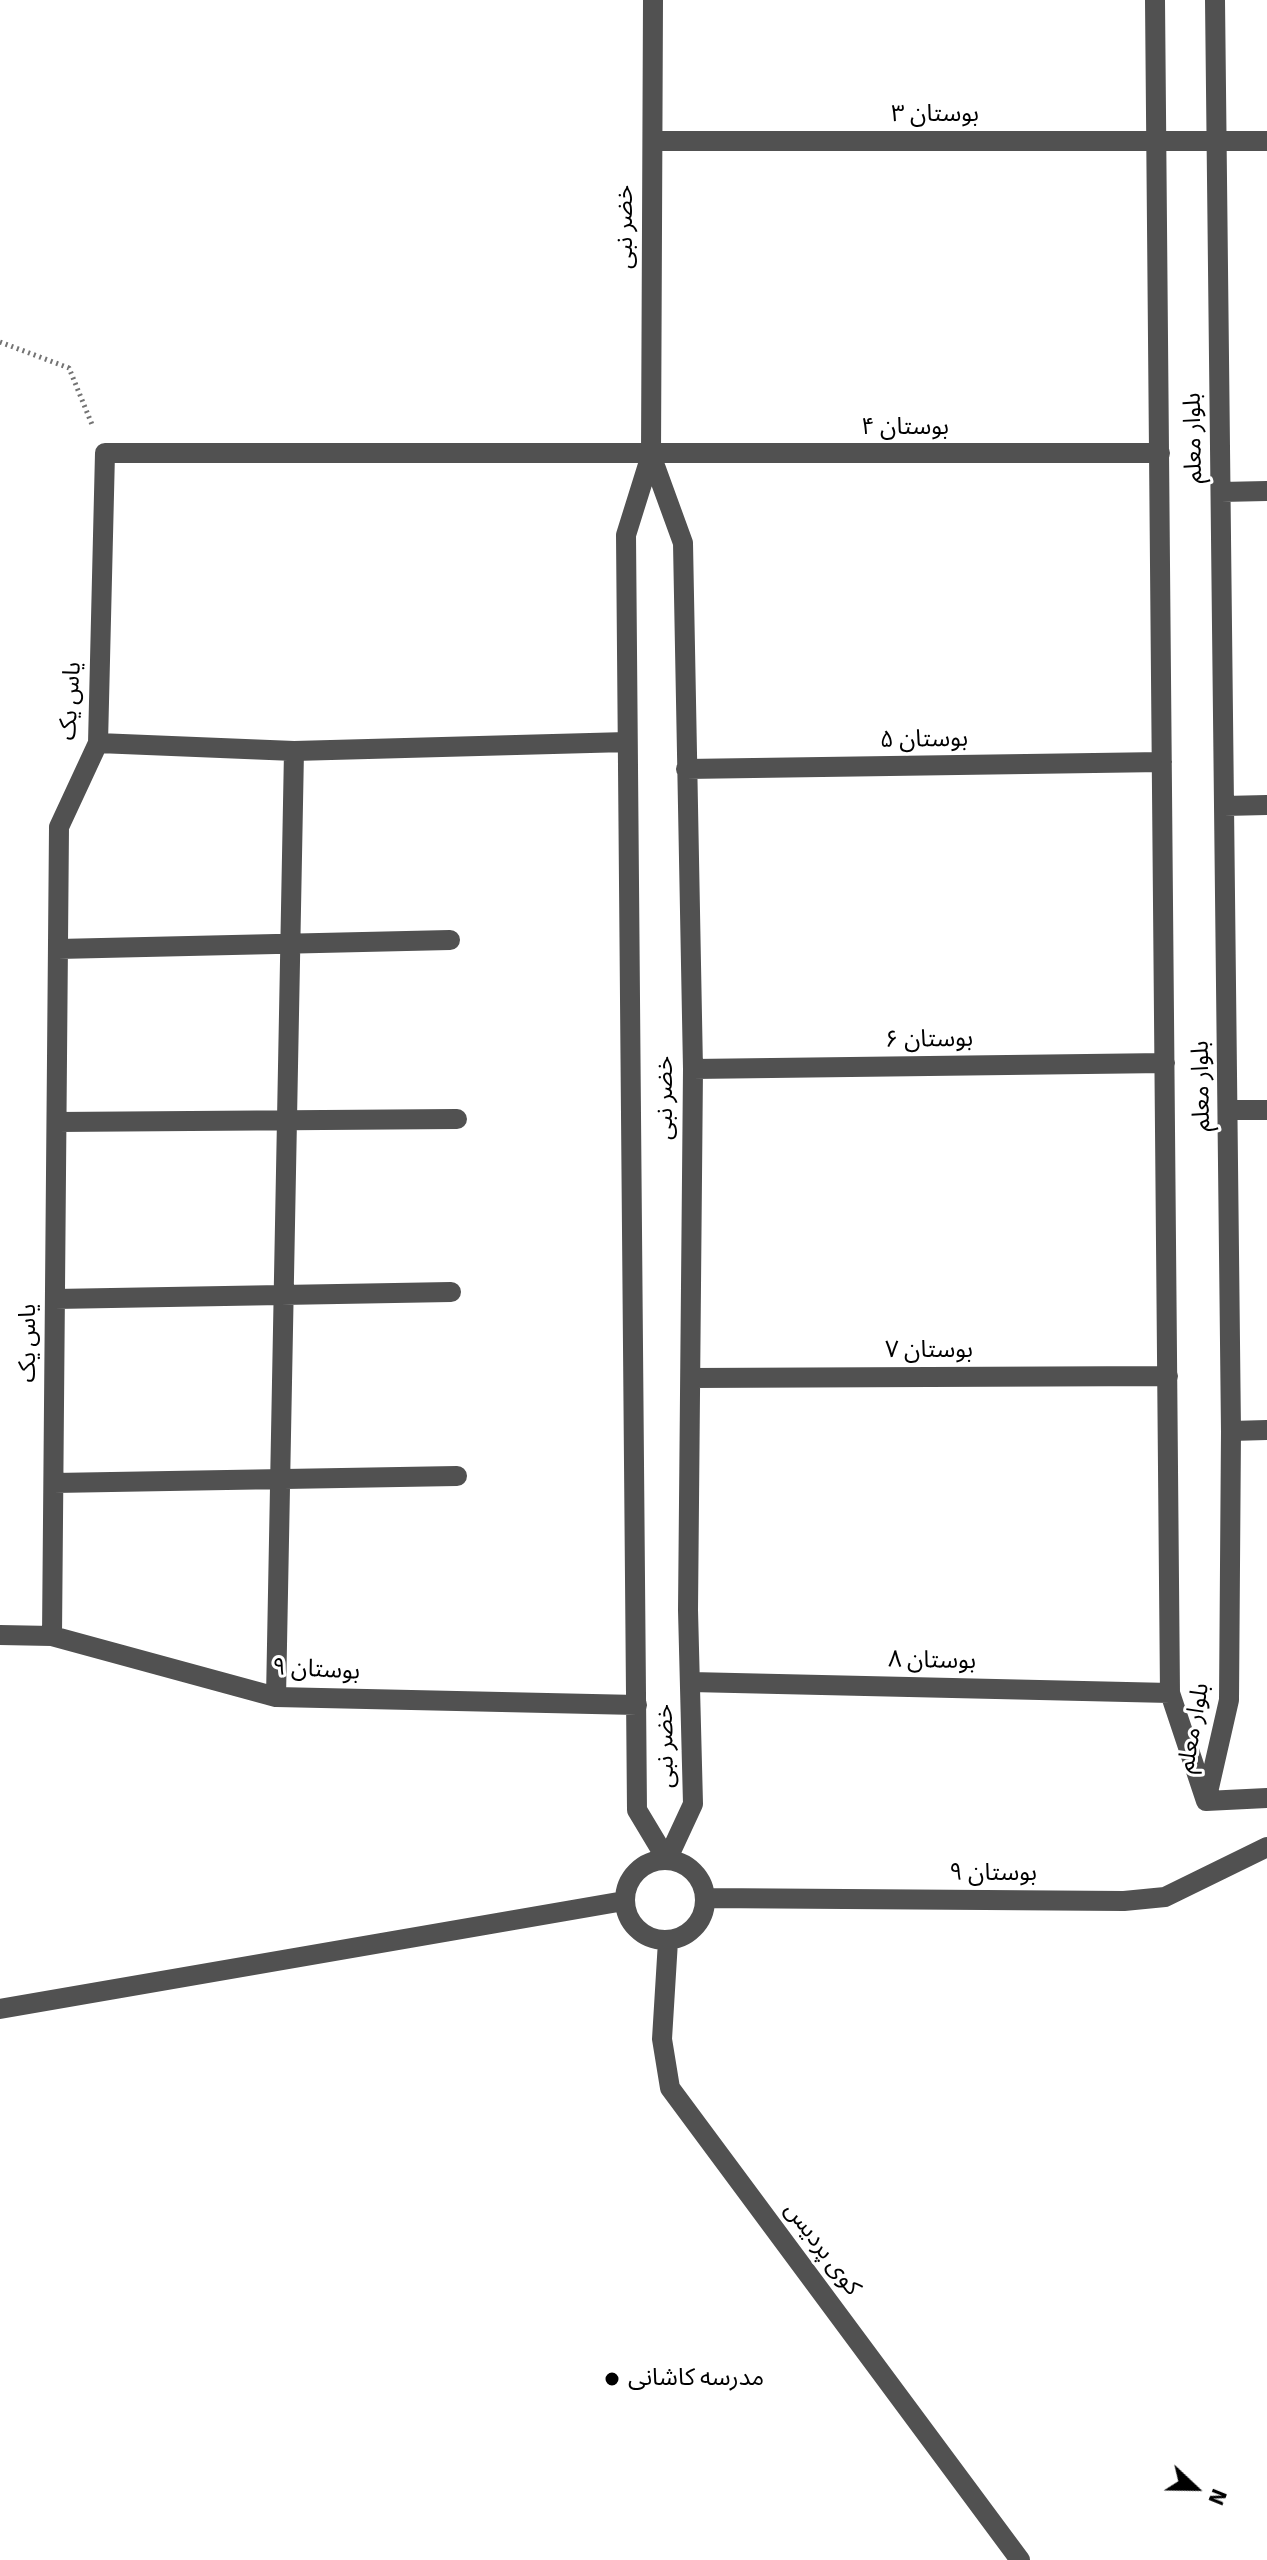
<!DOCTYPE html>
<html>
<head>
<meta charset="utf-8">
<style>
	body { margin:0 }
	#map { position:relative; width:1267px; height:2560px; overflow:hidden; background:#fff; font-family:Signika,sans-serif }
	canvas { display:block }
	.north { position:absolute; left:1155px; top:2448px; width:80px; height:80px; -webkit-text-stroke:6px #fff; paint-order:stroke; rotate:112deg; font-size:22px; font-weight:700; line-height:32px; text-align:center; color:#000 }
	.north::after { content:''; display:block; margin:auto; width:28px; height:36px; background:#000; clip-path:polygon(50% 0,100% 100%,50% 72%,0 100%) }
</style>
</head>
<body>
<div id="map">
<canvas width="1267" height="2560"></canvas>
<div class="north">N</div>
</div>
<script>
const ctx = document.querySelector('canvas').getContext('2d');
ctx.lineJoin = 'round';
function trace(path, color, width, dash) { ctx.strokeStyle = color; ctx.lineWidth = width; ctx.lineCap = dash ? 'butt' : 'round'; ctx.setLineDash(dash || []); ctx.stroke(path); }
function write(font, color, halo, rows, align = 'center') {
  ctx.font = font + ' Signika,"Noto Sans Arabic",sans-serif'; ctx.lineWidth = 6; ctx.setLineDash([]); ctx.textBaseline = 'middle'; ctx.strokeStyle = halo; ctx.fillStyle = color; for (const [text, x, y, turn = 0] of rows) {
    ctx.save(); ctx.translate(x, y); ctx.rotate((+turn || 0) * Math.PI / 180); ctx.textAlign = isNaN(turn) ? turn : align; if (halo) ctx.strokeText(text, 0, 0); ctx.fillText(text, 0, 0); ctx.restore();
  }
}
trace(new Path2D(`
	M0,342l69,26 24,59`), '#737373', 5, [2, 4]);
trace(new Path2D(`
	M1155,0l15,1693 36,108
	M653,141h614
	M651,455l32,88 10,526 -5,541 5,194 -26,56 -30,-50 -11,-1275z
	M651,455l2,-455
	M1221,492l46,-1
	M98,743l196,8 -18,946
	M294,751l333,-9
	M686,769l476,-7
	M1224,806l43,-1
	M58,949l392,-9
	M693,1069l472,-6
	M1228,1110h39
	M57,1122l400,-3
	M55,1299l396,-7
	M691,1378l477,-2
	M1231,1431l36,-1
	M54,1483l403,-7
	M0,1635l52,1 224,61 361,8
	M52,1636l7,-809 39,-84 7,-290h1055
	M691,1682l479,11
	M1206,1801l23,-101 2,-269 -16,-1431
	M1206,1801l61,-3
	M625 1900a40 40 0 1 1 80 0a40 40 0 1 1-80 0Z
	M706,1898l418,3 41,-4 102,-50
	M668,1941l-6,98 8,49 350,472
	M0,2009l624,-108`), '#515151', 20);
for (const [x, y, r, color] of [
	[612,2379,8,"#000"]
]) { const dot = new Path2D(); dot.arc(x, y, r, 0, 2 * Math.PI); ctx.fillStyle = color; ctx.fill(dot); trace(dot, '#fff', 3); }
write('24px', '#000', '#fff', [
	["بوستان ۳",935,115],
	["خضر نبی",626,227,-90],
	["بوستان ۴",905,428],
	["بلوار معلم",1194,438,-91],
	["یاس یک",71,701,-86],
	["بوستان ۵",924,740,-1],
	["بوستان ۶",929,1040,-1],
	["بلوار معلم",1202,1086,-91],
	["خضر نبی",666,1098,-90],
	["یاس یک",29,1343,-90],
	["بوستان ۷",929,1351],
	["بوستان ۸",932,1661,1],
	["بوستان ۹",316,1670,3],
	["بلوار معلم",1194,1728,-80],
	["خضر نبی",666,1746,-91],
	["بوستان ۹",993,1874],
	["کوی پردیس",822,2249,53]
]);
write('24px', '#000', '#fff', [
	["مدرسه کاشانی",628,2379]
], 'left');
</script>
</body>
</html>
